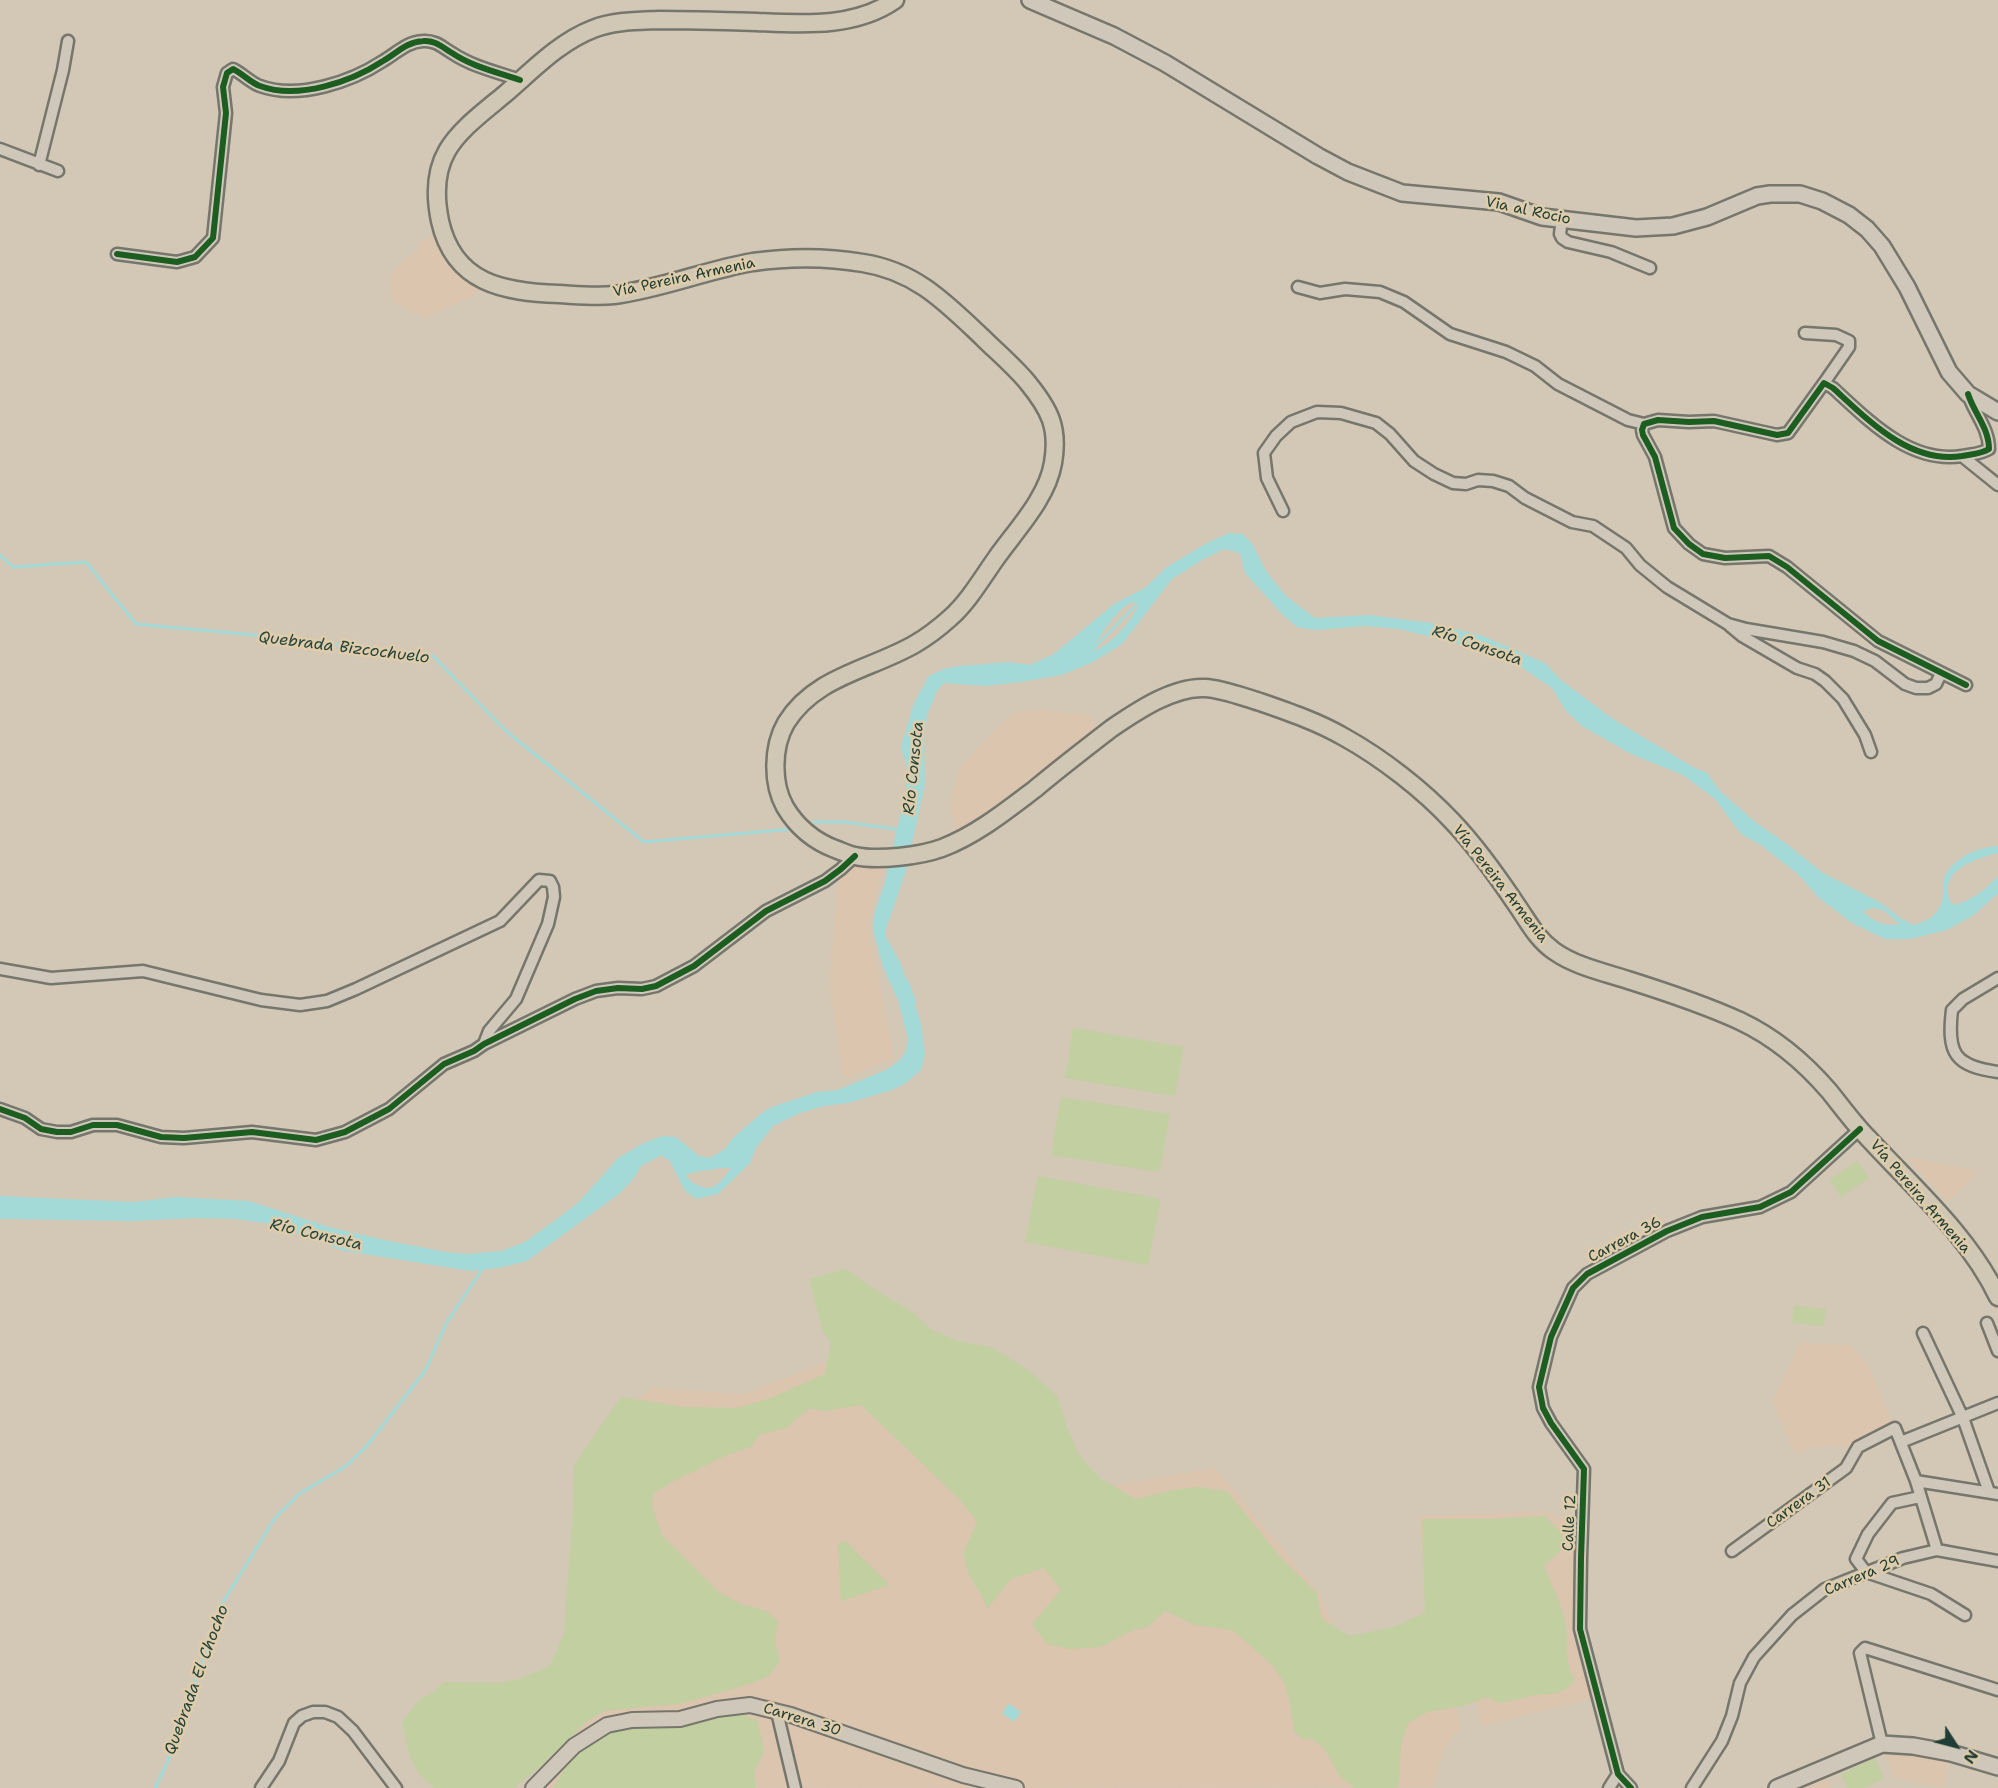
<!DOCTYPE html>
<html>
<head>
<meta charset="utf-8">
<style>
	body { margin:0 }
	#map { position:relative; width:1998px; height:1788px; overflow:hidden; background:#d3c8b6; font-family:"Shantell Sans",sans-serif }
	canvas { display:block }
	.north { position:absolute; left:1926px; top:1716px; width:60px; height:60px; -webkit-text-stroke:4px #dfccaa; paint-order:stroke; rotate:126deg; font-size:16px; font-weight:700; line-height:24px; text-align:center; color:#1f3d34 }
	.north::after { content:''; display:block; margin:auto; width:21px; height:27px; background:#1f3d34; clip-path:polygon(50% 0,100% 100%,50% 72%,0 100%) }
</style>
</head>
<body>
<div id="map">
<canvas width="1998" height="1788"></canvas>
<div class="north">N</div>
</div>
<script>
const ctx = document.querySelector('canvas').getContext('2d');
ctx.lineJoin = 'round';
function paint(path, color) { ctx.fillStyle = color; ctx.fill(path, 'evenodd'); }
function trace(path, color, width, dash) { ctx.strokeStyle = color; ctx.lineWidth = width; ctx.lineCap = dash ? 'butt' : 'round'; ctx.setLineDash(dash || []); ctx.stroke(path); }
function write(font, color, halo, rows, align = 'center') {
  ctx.font = font + ' "Shantell Sans",sans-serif'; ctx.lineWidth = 5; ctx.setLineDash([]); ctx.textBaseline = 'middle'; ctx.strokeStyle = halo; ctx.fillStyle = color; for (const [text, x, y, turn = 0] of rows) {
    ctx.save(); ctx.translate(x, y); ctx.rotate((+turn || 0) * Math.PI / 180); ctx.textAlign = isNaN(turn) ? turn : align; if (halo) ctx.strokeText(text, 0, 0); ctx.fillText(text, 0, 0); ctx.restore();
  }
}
paint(new Path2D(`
	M440,229l41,56 -8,11 -49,22 -31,-16 -3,-27 12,-13 17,-12 -2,-5z
	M1044,710l46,5 7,19 -9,9 -132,94 -5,-27 2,-19 8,-25 52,-54z
	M857,860l29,2 -18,60 26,136 -50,21 -15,-95 9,-105z
	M1905,1157l74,14 -30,31z
	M901,1333l148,127 58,27 108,-19 105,126 21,49 90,-25 -13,-102 127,-5 18,7 19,11 -2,100 17,68 -115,29 -6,-24 -20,5 5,25 -7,2 -11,18 -10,35 -900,1 44,-49v-26l53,-309 22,-16 92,6z
	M1800,1343l50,2 19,23 26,60 -37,19 -31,-2 -10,4 -2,-3 -19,8 -24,-52z
	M1882,1744l69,9 -8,35 -48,-11z
	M1823,1767l7,21h-53z`), '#dbc5ae');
paint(new Path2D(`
	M1073,1028l111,19 -9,49 -110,-18z
	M1061,1097l109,17 -10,58 -109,-17z
	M1857,1161l12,17 -28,19 -11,-17z
	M1038,1176l123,23 -13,66 -123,-23z
	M846,1269l28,20 37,22 21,19 26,11 33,6 39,24 28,26 9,31 13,28 21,23 35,20 36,-9 25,-3 30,4 55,68 35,34 5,26 28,17 43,-9 32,-14 -3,-94h69l54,-3 25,26 -26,24c6,16 14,31 19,47 8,23 -1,47 12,68l-10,9 -13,4 -15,1 -37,8 -13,-6 -21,8 -38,7 -20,11 -7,22 -2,39 -3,4h-41l-15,-11 -16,-29 -9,-7 -14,-3 -7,-7 -6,-38 -6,-14 -12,-16 -32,-28 -6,-5 -37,-5 -30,-14 -18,17 -11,1 -35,18 -32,2 -22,-5 -15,-20 29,-34 -17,-22 -33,11 -23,29 -19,-34 -6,-20 14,-32 -17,-22 -99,-95 -35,6 -17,-2 -13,10 -9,9 -26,6 -12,14 -20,6 -55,27 -20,12 -2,13 10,29 57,57 22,12 25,7 12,10 -3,21 5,19 -11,15 -19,8 -71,20 -75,7 -19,12 -44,43 -27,22h-79c-25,-17 -27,-38 -33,-66l18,-23 11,-5 13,-12 53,1 22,-4 31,-13 14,-32 9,-126 1,-43 47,-68 62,10 54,1 31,-9 57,-25 6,-31 -8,-11 -14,-53z
	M1794,1306l32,3 -2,17 -32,-3z
	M847,1541l3,5 40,39 -49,16 -3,-58z
	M732,1714l12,1 13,5 6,25 1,8 -10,18 2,17h-203l25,-39 40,-21 9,-3 23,2 45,-3 17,-7z
	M1875,1758l9,21 -21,9h-16l-6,-14z`), '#c1cfa1');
paint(new Path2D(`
	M1229,533l14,1 10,11 13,26 20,25 29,22 55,-3 61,8 52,13 62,27 16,17 52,39 80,48 14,6 13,18 34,30 34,24 35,28 58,30 19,15 14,7c17,-4 28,-14 29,-32 0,-6 0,-14 3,-19 10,-17 33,-27 52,-28v7c-23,6 -62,18 -47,50l5,2c18,-7 30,-15 42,-29v17l-24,22 -27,15 -37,9h-25l-33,-16 -33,-25 -20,-23 -38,-30 -20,-11 -26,-35 -32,-24 -52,-21 -49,-28 -16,-15 -14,-23 -37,-25 -41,-15 -74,-19 -35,-3 -50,4 -18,-3 -14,-12 -38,-42 -5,-20 -16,-4 -22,11 -30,19 -50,65 -29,18 -31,13 -42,7 -34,4 -42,-3 -7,8 -10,24 -3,23 1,46 -19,87 -20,58v8l14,25 21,61 4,31 -4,16 -15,13 -14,7 -44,13 -24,3 -24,7 -27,13 -17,22 -6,15 -32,31 -21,5 -12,-8 -15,-30 -11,-7 -15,8 -10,16 -15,16 -92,67 -28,7 -29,3 -130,-21 -54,-24 -50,-7 -39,-1 -64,3 -133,-2v-23l134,6 42,-5 73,4 83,27 57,13 57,11 22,2 34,-3 23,-9 32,-23 22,-17 39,-44 24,-14 20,-8 14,1 23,19 11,2 15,-9 9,-12 29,-25 9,-5 45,-15 21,-2 50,-21 12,-9 6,-9 2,-12 -10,-39 -15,-33 -10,-38 1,-14 11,-33 21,-91 1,-25 -6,-19 13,-44 15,-27 15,-7 15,-3 49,-4 22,3 24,-11 60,-50 31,-16 22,-21 40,-24zM1140,601c-5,17 -28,43 -44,49l-2,-1c4,-12 24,-40 36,-46 3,-1 7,-1 10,-2zM1873,908l10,2 17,14c-14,3 -28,-2 -37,-13zM720,1168h11c-9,13 -18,26 -34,17 -6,-3 -8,-5 -11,-10 11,-5 22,-4 34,-7z
	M1009,1704l12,8 -7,10 -12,-9z`), '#a3dad8');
trace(new Path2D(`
	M0,555l13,12 73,-5 50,62 140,13 157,19 73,75 138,111 149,-13
	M1092,650l50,-51
	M814,822h31l57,8
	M907,981l8,22
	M642,1164l20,-11
	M287,1226l15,9h6
	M155,1788l13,-27 54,-157 53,-86 24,-24 47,-28 20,-19 59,-76 22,-49 36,-54`), '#a3dad8', 3);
const minor = new Path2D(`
	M0,149l58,22
	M39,165l24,-95 5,-29
	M1562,219l-2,15 2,4 6,4 43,10 39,16
	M117,254l60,8 18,-5 18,-19 13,-125 -3,-26 4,-14 6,-4c10,5 18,14 27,17 38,14 91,-4 123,-25 14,-8 23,-19 40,-20 12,-1 19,6 29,12 21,14 45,19 68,27
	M1298,287l22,6 25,-4 35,3 24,10 46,32 56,18 29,14 23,18 70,36 16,4
	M1805,333l31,2 13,6v6l-25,36
	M1962,456l36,29
	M1283,511l-16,-33 -3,-25 12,-17 15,-14 26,-10 24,1 35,10 14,11 24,27 20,13 19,9 13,1 12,-4 15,1 16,5 16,12 47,24 21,4 33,22 14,17 27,22 61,37 18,5 77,13 31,9 21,10 30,23 11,4h12l8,-4 5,-11
	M1730,626l12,10 55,32 18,6 10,7 18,18 22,36 6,17
	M1966,685l-88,-44 -91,-74 -18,-11 -44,2 -22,-4 -14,-10 -15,-16 -19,-71 -12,-22 -1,-5 2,-6 14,-4 31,2 25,-1 63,14 11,-2 36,-50 9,5c36,33 77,76 129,68 10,-2 19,-2 27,-7 0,-21 -15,-36 -21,-55
	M0,969l51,9 92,-7 118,29 39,5 27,-4 29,-12 144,-68 39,-41 11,1 3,6 1,10 -6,27 -32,75 -27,32 -5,13
	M1998,978l-35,21 -11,11c-5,43 2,56 46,62
	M0,1109l25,9 16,11 16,3h14l22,-7h24l44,12 23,1 68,-6 64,8 29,-8 44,-23 55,-45 30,-13 10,-7 91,-45 21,-8 22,-3 24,1 14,-3 38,-20 72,-55 59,-30 16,-12 14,-13
	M1987,1323l11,28
	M1923,1333l40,85 26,74
	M1901,1442l97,-39
	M1916,1481l82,13
	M1920,1497l-28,6 -24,31 -12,25 10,13 65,22 34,21
	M1732,1551l114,-83 12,-21 37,-19 21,53 21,69
	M777,1712l18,76
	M1882,1744l-22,-91 5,-5 133,42
	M261,1788l18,-27 15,-38 8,-7 11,-4h12l13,5 15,14 43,57
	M1609,1788l9,-14
	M1631,1788l-13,-14 -38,-145 1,-71 3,-89 -33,-46 -8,-15 -4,-21 12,-50 22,-49 14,-14 80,-43 35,-14 58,-10 31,-15 69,-63
	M1692,1788l30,-47 10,-25 8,-33 14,-26 38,-42 33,-26 78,-31 34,-8 61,11`);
const tertiary = new Path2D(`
	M533,1788l41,-42 33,-21 25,-5 48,-1 37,-10 33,-4 41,10 172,60 53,13`);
const secondary = new Path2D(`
	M1030,0l84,36 51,27 153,93 30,16 54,21 97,9 43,15 94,11 37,-2 34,-9 50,-21 13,-2h30l22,7 27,14 18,14 15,17 25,41 42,85 19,22 30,18
	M1777,1788l105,-44 31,2 38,7 47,14`);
const primary = new Path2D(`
	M895,0c-40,28 -92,24 -138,22 -33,-1 -66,-2 -99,-2 -22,1 -45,1 -65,9 -34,13 -61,42 -88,65 -47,39 -79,59 -65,127 14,63 64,71 119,73 18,1 37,3 55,1 47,-6 92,-25 139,-33 35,-5 75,-5 110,1 52,8 82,39 119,74 15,15 32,29 46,46 22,27 31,45 25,80 -6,35 -36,66 -56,94 -15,21 -28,44 -47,61 -10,9 -23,19 -35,26 -45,26 -100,32 -129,79 -14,24 -14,61 -1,84 12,20 29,34 50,42 6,2 14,6 20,7 23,5 65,0 87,-8 34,-13 64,-37 93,-59 25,-21 51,-41 77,-61 25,-17 62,-42 93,-40 18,1 38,9 55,14 29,10 58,20 84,35 38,21 79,53 108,84 25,26 46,56 66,86 11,16 19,32 36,44 21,15 49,21 74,29 38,12 75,24 112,41 34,16 64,41 89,70 13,16 25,33 40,48 45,49 100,97 129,158`);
trace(minor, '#76766c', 15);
trace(tertiary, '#76766c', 18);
trace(secondary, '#76766c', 20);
trace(primary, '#76766c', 21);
trace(minor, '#cfc7ba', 10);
trace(tertiary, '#cfc7ba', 14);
trace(secondary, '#cfc7ba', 15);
trace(primary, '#d0c8b4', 16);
trace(new Path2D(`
	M117,254l60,8 18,-5 18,-19 13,-125 -3,-26 4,-14 6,-4c10,5 18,14 27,17 38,14 91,-4 123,-25 14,-8 23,-19 40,-20 12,-1 19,6 29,12 21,14 45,19 68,27
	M1966,685l-88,-44 -91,-74 -18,-11 -44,2 -22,-4 -14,-10 -15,-16 -19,-71 -12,-22 -1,-5 2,-6 14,-4 31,2 25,-1 63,14 11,-2 36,-50 9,5c36,33 77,76 129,68 10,-2 19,-2 27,-7 0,-21 -15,-36 -21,-55
	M0,1109l25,9 16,11 16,3h14l22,-7h24l44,12 23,1 68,-6 64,8 29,-8 44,-23 55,-45 30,-13 10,-7 91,-45 21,-8 22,-3 24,1 14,-3 38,-20 72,-55 59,-30 16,-12 14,-13
	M1631,1788l-13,-14 -38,-145 1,-71 3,-89 -33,-46 -8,-15 -4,-21 12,-50 22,-49 14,-14 80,-43 35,-14 58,-10 31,-15 69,-63`), '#1b5e20', 6);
write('15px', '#1f3d34', '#dfccaa', [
	["Via al Rocio",1528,211,12],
	["Vía Pereira Armenia",684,278,-12],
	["Vía Pereira Armenia",1500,884,52],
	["Vía Pereira Armenia",1920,1197,49],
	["Carrera 36",1625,1240,-28],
	["Carrera 31",1799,1503,-36],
	["Calle 12",1570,1523,-87],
	["Carrera 29",1862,1576,-23],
	["Carrera 30",802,1720,17]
]);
write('italic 16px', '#25453d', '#dfccaa', [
	["Río Consota",1477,646,19],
	["Quebrada Bizcochuelo",344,648,7],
	["Río Consota",914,768,-84],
	["Río Consota",316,1235,13],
	["Quebrada El Chocho",197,1680,-70]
]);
</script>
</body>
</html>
